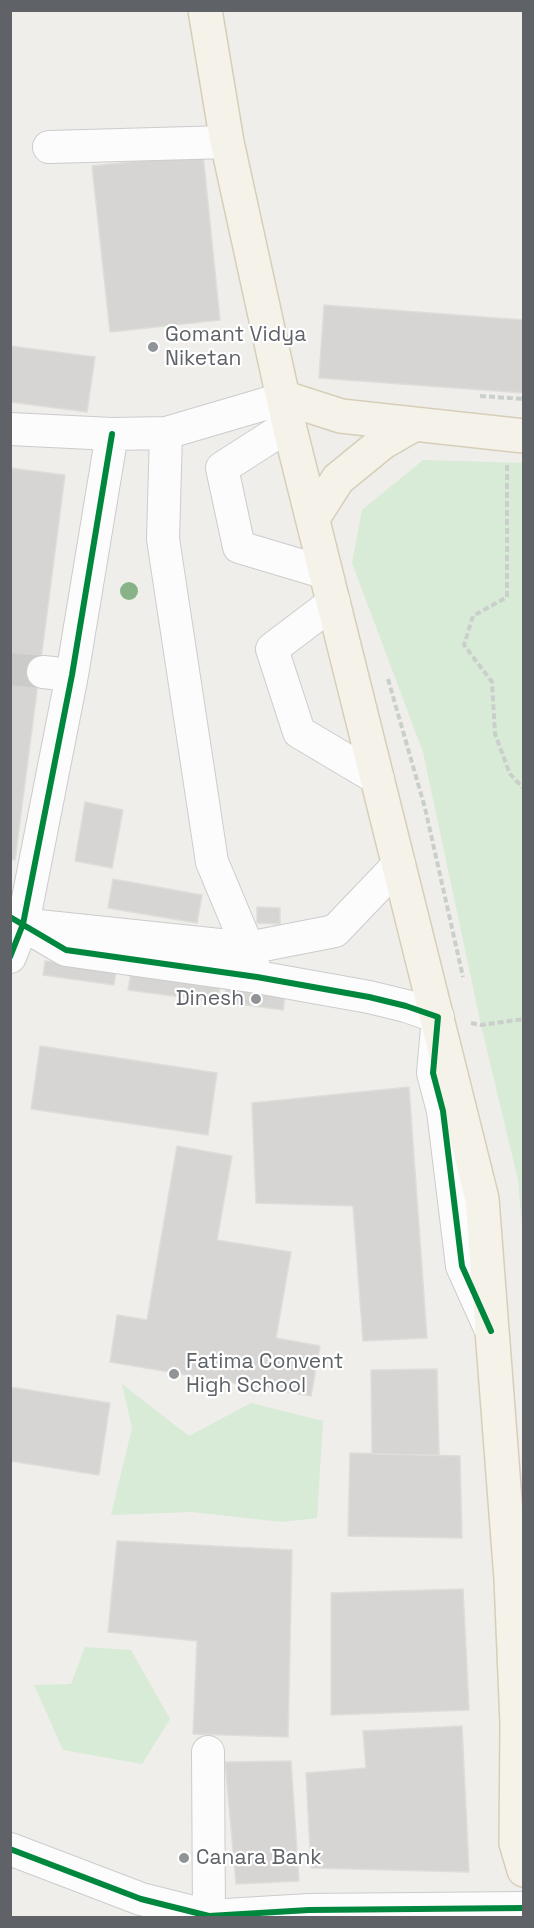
<!DOCTYPE html>
<html>
<head>
<meta charset="utf-8">
<style>
	body { margin:0 }
	#map { position:relative; width:534px; height:1928px; overflow:hidden; background:#efeeea; font-family:"Space Grotesk",sans-serif }
	canvas { display:block }
	.frame { position:absolute; inset:0; border:12px solid #5f6368; pointer-events:none }
</style>
</head>
<body>
<div id="map">
<canvas width="534" height="1928"></canvas>
<div class="frame"></div>
</div>
<script>
const ctx = document.querySelector('canvas').getContext('2d');
ctx.lineJoin = 'round';
function paint(path, color) { ctx.fillStyle = color; ctx.fill(path, 'evenodd'); }
function trace(path, color, width, dash) { ctx.strokeStyle = color; ctx.lineWidth = width; ctx.lineCap = dash ? 'butt' : 'round'; ctx.setLineDash(dash || []); ctx.stroke(path); }
function write(font, color, halo, rows, align = 'center') {
  ctx.font = font + ' "Space Grotesk",sans-serif'; ctx.lineWidth = 4.5; ctx.setLineDash([]); ctx.textBaseline = 'middle'; ctx.strokeStyle = halo; ctx.fillStyle = color; for (const [text, x, y, turn = 0] of rows) {
    ctx.save(); ctx.translate(x, y); ctx.rotate((+turn || 0) * Math.PI / 180); ctx.textAlign = isNaN(turn) ? turn : align; if (halo) ctx.strokeText(text, 0, 0); ctx.fillText(text, 0, 0); ctx.restore();
  }
}
paint(new Path2D(`
	M423,460l100,3v774l-5,-57 -37,-155 -58,-273 -71,-189 10,-53z
	M122,1384l67,52 62,-33 72,18 -6,97 -35,4 -91,-10 -80,3 21,-87z
	M85,1647l46,3 39,69 -28,45 -79,-14 -29,-65 37,-1z`), '#d8ebd6');
const building = new Path2D(`
	M203,154l17,166 -110,12 -18,-166z
	M324,305l200,15v73l-205,-15z
	M10,346l85,11 -8,55 -77,-10z
	M10,468l55,7 -50,385 -5,-1z
	M85,802l38,8 -11,58 -37,-7z
	M113,879l89,16 -5,28 -89,-15z
	M257,907l23,1v16l-23,-1z
	M45,961l71,10 -2,14 -71,-10z
	M131,973l89,12 -2,17 -90,-12z
	M226,987l59,9 -2,14 -59,-8z
	M40,1046l177,27 -9,62 -177,-26z
	M409,1087l18,251 -64,3 -10,-135 -97,-3 -4,-100z
	M177,1146l55,10 -15,84 74,12 -15,86 44,8 -9,50 -201,-34 7,-47 30,5z
	M437,1369l2,86 -67,-1 -1,-84z
	M10,1387l100,16 -11,72 -89,-14z
	M350,1453l110,3 2,82 -114,-2z
	M117,1541l175,9 -4,187 -95,-3 4,-93 -89,-9z
	M463,1589l6,121 -138,5v-122z
	M462,1726l7,146 -158,-4 -5,-95 60,-5 -3,-37z
	M291,1761l8,120 -63,3 -11,-122z`);
paint(building, '#d6d5d3');
trace(building, '#deddd9', 1.5);
trace(new Path2D(`
	M10,669l33,3`), '#cbcbca', 32, [32, 16]);
const minor = new Path2D(`
	M49,147l178,-5
	M289,425l-67,43 17,79 87,26
	M10,429l102,5 54,-1 119,-35
	M166,433l-3,106 49,323 36,86 9,29
	M334,602l-62,47 27,83 79,47
	M43,672l29,3
	M10,917l56,33 191,27 112,20 37,9 32,11 -5,56 10,38 19,155 27,60
	M29,925l219,23 87,-17 64,-67
	M10,957l13,-33 49,-249 40,-241
	M208,1752l1,164
	M10,1849l131,50 68,17 100,-6 215,-2`);
const major = new Path2D(`
	M205,10l22,132 62,283 193,774 29,380 6,145 -1,119 8,27
	M285,398l56,18 183,20
	M313,518l25,-39 44,-36 33,-19`);
trace(minor, '#cbcccc', 34);
trace(major, '#d7ceb8', 36);
trace(new Path2D(`
	M480,396l44,3
	M507,465v132l-34,19 -9,29 28,37 3,52 15,40 14,15
	M388,679l37,129 38,169
	M471,1023l10,2 43,-6`), '#cacfcc', 4, [6, 3]);
trace(minor, '#fdfcfc', 32);
trace(major, '#f4f2e9', 33);
trace(new Path2D(`
	M10,917l56,33 191,27 112,20 37,9 32,11 -5,56 10,38 19,155 29,65
	M10,957l13,-33 49,-249 40,-241
	M10,1849l131,50 68,17 100,-6 215,-2`), '#00873e', 6);
ctx.fillStyle = '#88b388';
for (const [x, y] of [
	[129,591]
]) { ctx.beginPath(); ctx.arc(x, y, 9, 0, 2 * Math.PI); ctx.fill(); }
for (const [x, y, r, color] of [
	[153,347,6,"#919496"],
	[256,999,6,"#919496"],
	[174,1374,6,"#919496"],
	[184,1858,6,"#919496"]
]) { const dot = new Path2D(); dot.arc(x, y, r, 0, 2 * Math.PI); ctx.fillStyle = color; ctx.fill(dot); trace(dot, '#fff', 2); }
write('21px', '#5f6368', '#fff', [
	["Gomant Vidya",165,335],
	["Niketan",165,359],
	["Dinesh",244,999,"right"],
	["Fatima Convent",186,1362],
	["High School",186,1386],
	["Canara Bank",196,1858]
], 'left');
</script>
</body>
</html>
